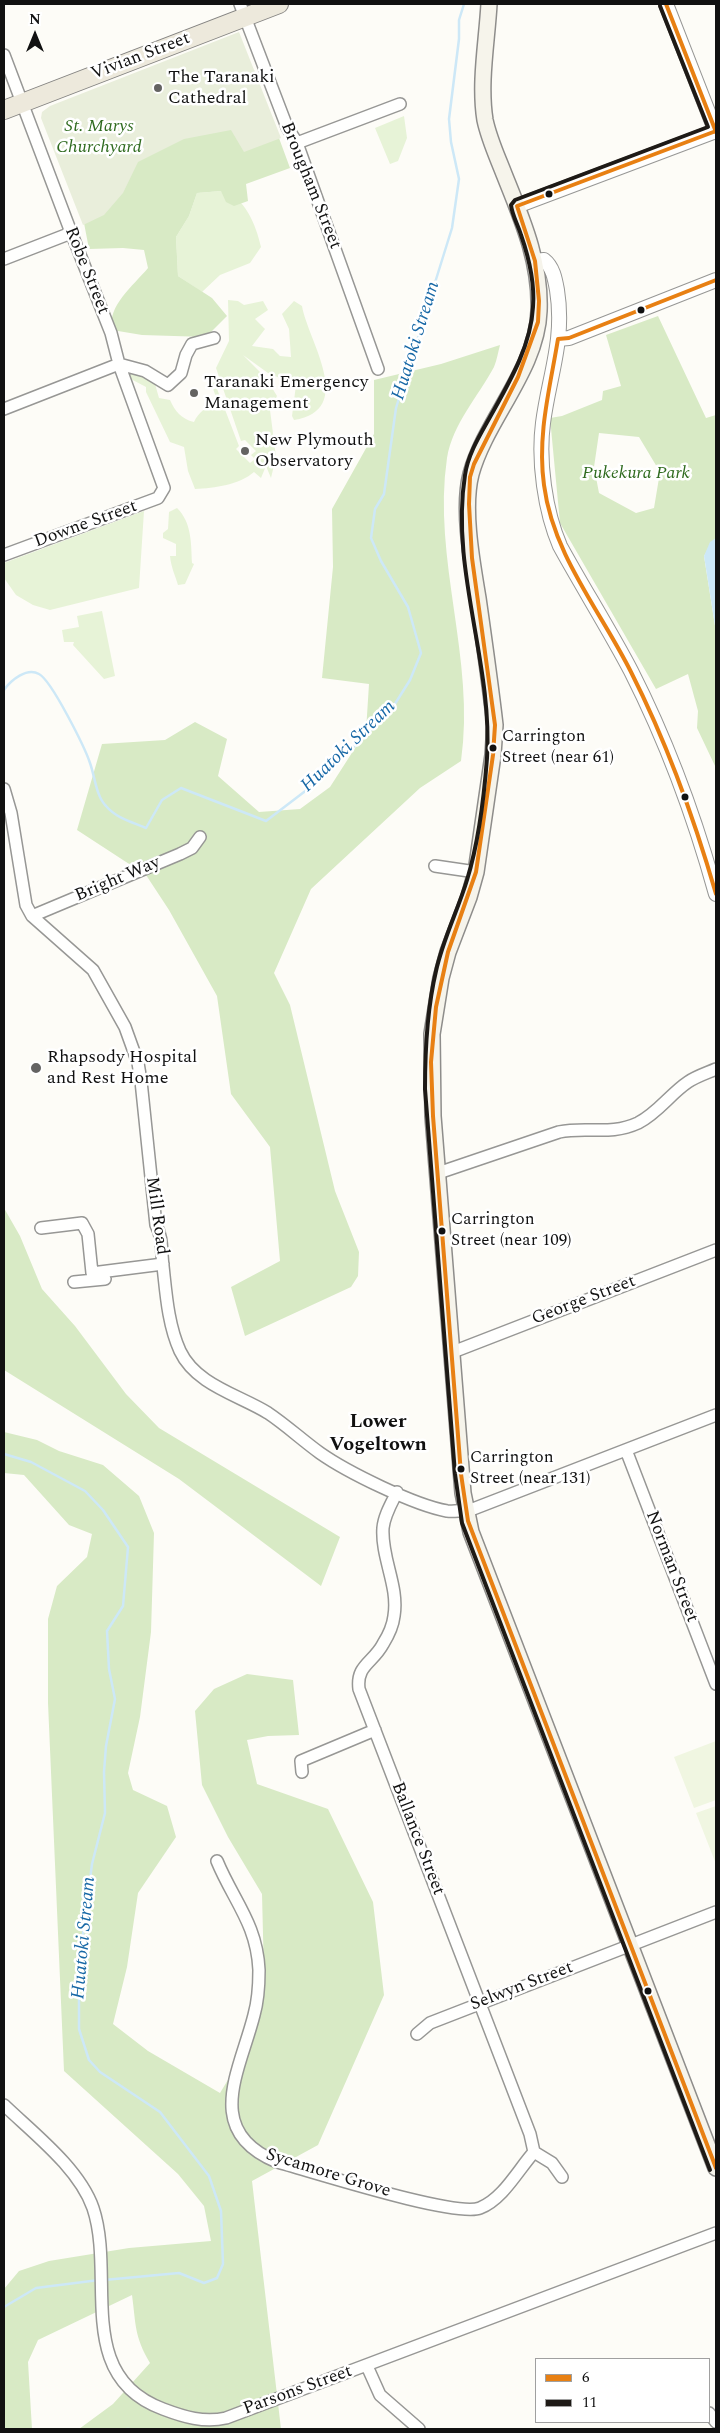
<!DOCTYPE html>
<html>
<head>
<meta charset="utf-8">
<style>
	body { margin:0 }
	#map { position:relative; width:720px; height:2433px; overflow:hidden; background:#fdfcf7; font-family:Spectral,serif }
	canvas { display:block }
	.frame { position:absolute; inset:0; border:5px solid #111; pointer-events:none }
	.legend { position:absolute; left:535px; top:2358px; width:175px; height:65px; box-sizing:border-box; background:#fff; border:1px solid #a0a0a0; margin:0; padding:6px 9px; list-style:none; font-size:15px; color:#111 }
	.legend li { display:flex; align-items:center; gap:10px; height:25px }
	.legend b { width:25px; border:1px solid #a0a0a0 }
	.north { position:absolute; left:10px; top:10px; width:50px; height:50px; -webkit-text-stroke:4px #fff; paint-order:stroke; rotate:0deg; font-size:14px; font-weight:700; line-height:20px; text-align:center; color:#111 }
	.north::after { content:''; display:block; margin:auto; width:18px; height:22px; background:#111; clip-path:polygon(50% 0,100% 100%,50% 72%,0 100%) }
</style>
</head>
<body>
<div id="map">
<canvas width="720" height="2433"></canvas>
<div class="frame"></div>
<ul class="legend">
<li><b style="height:6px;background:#e88013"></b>6</li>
<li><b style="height:6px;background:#1e1a16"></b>11</li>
</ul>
<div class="north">N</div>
</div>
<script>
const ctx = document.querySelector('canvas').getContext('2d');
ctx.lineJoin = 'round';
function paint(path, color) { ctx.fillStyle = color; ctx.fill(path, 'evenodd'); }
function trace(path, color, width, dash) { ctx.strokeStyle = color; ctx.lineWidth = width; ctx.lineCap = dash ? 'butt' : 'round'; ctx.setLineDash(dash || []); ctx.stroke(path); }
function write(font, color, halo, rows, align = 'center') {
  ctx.font = font + ' Spectral,serif'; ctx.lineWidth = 5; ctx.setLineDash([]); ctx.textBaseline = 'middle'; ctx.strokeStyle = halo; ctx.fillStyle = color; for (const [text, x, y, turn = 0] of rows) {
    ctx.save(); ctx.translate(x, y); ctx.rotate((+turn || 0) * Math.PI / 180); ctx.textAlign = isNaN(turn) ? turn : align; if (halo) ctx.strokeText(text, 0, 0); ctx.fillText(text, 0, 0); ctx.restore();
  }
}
paint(new Path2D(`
	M404,116l3,22 -9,23 -8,3 -15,-36z
	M221,191c24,5 35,34 40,56l-11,16 -30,12 -18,17 -24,-16 -2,-39 13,-21 8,-23z
	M228,300l10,1 6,4 19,-4 5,9 -13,9 10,10 -13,17 21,3 7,7 11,1 -2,-28 -7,-15 12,-13 8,5c6,35 55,104 -8,114l-2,-4 4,-31 -28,-12 -25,-18 23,23 11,18 -7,14 6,47 -5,21 -5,-12 -5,12 -7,-6c-15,13 -39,16 -59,17l-7,-18 -4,-24 -14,-5 -24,-50v-5l-17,-9 -1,-6 6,-2 21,14 4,14 11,2c5,11 11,19 24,22 4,-10 15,-15 22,-25l-4,-11 2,-5 25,65 -3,3 14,14 5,-4 -4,-4 5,-4 -11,-11 -4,1 -25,-73 13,-27z
	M177,508c15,15 14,35 15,55l2,1 -9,20 -7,1c-3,-10 -7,-18 -8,-29h6v-12l-13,-6v-5l5,-4 1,-17z
	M144,511l-5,77 -89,22 -17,-5 -17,-10 -12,-17v-15z
	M102,611l13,65 -11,3 -31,-34 1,-3h-10l-2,-12 17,-3 -2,-11z`), '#e7f3d7');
paint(new Path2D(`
	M254,70l36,98 -44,16 2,17 -14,5 -8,-4 -5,-11 -24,2 -8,23 -13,21 2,39 34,22 15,18 -21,21 -64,-2 -30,-5c-5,-24 21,-44 36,-62l-4,-18 -21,-2 -34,1 -5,-26 49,-61z
	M658,316l48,102 10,-3v122l-12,19 12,76v136l-19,-40 1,-17 -10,-37 -32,15 -96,-166 -10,-105 12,-2 40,-16 1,-9 18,-5 -15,-51zM599,433l40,4 21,35 -6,36 -18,5 -37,-20 -5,-26z
	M500,345c-2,7 -3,15 -6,22 -16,30 -41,56 -47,91 -15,101 29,202 14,303l-41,27 -109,101 -37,84 16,32 45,186 24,61 -1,24 -7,11 -106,49 -14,-49 49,-26 -10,-114 -39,-53 -14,-98 -48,-86 -23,-35 -69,-45 25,-86 63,-4 30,-18 32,17 -9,37 41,36 41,-3 30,-22 36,-56 3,-47 -47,-6 11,-111 -1,-58 42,-75v-54l67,-16z
	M4,1208l16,28 22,53 33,37 51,68 33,34 181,109 -19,49 -142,-107 -175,-109z
	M4,1432l33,8 22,11 44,14 36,31 15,37 -3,99 -11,85 -12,56 5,17 34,16 9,31 -38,56 -11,74 -14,57 35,27 72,42 23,-38 21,-80 -2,-81 -34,-57 -26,-52 -7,-74 19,-22 33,-15 46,6 6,55 -31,1 -21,4 10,44 71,25 45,93 11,93 -66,150 -66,36 29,248h-202l34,-25 37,-41c-16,-27 -14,-39 -18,-68l-94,45 -10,22 4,67h-28v-140l15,-18 30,-10 80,-13 82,-7 -7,-35 -26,-32 -114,-103 -16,-368v-84l9,-33 30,-29 5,-23 -23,-9 -45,-50 -20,-2z`), '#d8eac5');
paint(new Path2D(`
	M239,32l42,106 -37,14 -13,-22 -47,9 -46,23 -15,31 -19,22 -21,10 -42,-107 1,-6 8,-6z`), '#e9eedb');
paint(new Path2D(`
	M716,1741v59l-22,8 -20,-51z
	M716,1806v58l-20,-51z`), '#f0f6e1');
paint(new Path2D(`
	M716,538v94l-12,-76 6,-14z`), '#cde8f7');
trace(new Path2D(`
	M4,690c7,-10 23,-23 35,-16 13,7 46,74 51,89 5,14 6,33 16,43 10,12 26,16 40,22l16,-28 19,-12 85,33 59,-45 68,-69 17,-27 11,-27 -13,-46 -27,-46 -10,-23 4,-29 9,-15 12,-86 56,-180 7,-49 -8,-37 -2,-23 10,-80v-19l5,-16
	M4,1454l27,8 54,29 18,19 25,37 -5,59 -16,25 2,38 6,30 -9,47 -2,26 1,41 -13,51 -13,101v64l10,31 11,12 60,40 49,64 12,35 2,53 -6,14 -13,5 -25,-10 -75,7
	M4,2307l32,-19 63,-8
	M127,2429h2`), '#cde8f7', 2.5);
const minor = new Path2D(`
	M240,4l47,123 10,16 81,226
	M4,55l65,172 42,106 8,31 45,124 -6,10 -154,57
	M297,143l103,-39
	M4,259l67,-26
	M4,409l115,-45 26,7 23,14 13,-12 5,-18 6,-11 22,-6
	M4,789l7,24 15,92 6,11 61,54 32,57 13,36 3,18 15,144c7,13 5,26 7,41 3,27 5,59 17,85 16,34 59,44 88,62 18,12 34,27 52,40 27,19 94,52 127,58 9,1 18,-1 26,-2l243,-94
	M435,866l41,6
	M32,916l148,-62 12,-6 8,-11
	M437,1172l7,-1 115,-39c28,-6 51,4 79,-9 20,-10 32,-29 50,-41 9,-6 19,-9 28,-13
	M41,1228l41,-5 6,11 4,39 71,-9
	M74,1282l31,-3
	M451,1351l7,-1 258,-100
	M626,1450l90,234
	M397,1492c-6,12 -13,24 -14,36 -2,30 16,58 11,88 -1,9 -6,20 -11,28 -10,19 -27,21 -24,45l171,445 4,18 18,11 10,14
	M302,1772l-1,-11 74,-31
	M217,1861c16,39 40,63 42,109 0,15 -1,31 -5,45 -14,56 -52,116 23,147 34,9 179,56 203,46 23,-9 38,-38 54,-56
	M417,2034l13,-11 286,-111
	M4,2105c29,28 75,63 89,103 23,68 -20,168 70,201 21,8 41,14 63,9l490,-185
	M367,2366l13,29 39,34
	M709,2413l7,9`);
const tertiary = new Path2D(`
	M666,4l50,128
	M517,206l199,-75
	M535,261l9,-1c9,7 11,19 13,30 8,50 -8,86 -14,133 -5,38 2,88 17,123 23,42 49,83 71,125 36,71 64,147 85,223
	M558,339l11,-1 147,-58`);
const secondary = new Path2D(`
	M489,4c-2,37 -10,79 -4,116 4,19 12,36 19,54 18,45 37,88 35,137 -2,59 -53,108 -68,163 -9,35 1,88 7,124 6,42 12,84 17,127l-2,30 -17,117 -7,25 -21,55 -7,26 -9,56 1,82 30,377 8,39 245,636`);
const primary = new Path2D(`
	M4,110l275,-106`);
trace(minor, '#979795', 14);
trace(tertiary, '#979795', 16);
trace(secondary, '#8e8d8b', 18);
trace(primary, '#858482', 20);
trace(minor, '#fffffe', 11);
trace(tertiary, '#fffffe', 14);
trace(secondary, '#f6f4eb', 15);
trace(primary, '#ede9dc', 18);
trace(new Path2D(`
	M666,4l50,128
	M716,131l-199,75 18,55 4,40 -1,21 -20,55 -44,87 -4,13 -1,27 3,54 23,167 -2,30 -17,117 -28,80 -12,55 -5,55 2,54 28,358 7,47 248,647
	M716,280l-147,58 -11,1c-8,49 -21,96 -14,146 9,70 56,125 87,187 36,71 63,146 85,222`), '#e88013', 4);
trace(new Path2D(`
	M660,6l48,121 -193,73 -4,5c1,10 7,20 10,30 8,23 14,47 12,72 -2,39 -24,76 -43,110 -10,18 -22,37 -25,58 -15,95 28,188 22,283 -3,40 -8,83 -20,122 -9,30 -24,59 -31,91 -9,38 -11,78 -11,118l30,385 7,49 248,647`), '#1e1a16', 4);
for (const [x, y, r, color] of [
	[158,88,5,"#646362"],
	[549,194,4.5,"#111"],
	[641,310,4.5,"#111"],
	[194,393,5,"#646362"],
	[245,451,5,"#646362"],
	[493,748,4.5,"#111"],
	[685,797,4.5,"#111"],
	[36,1068,6,"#646362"],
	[442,1231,4.5,"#111"],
	[461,1469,4.5,"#111"],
	[648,1991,4.5,"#111"]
]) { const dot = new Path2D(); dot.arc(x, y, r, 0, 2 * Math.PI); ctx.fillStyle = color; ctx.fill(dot); trace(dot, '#fff', 2); }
write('17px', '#111', '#fff', [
	["Carrington",502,738],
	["Street (near 61)",502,759],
	["Carrington",451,1221],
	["Street (near 109)",451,1242],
	["Carrington",470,1459],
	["Street (near 131)",470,1480]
], 'left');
write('18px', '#111', '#fff', [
	["Vivian Street",141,57,-21],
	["Brougham Street",310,186,68],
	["Robe Street",86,271,68],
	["Downe Street",86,525,-20],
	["Bright Way",118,880,-23],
	["Mill Road",156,1216,82],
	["George Street",584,1301,-21],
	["Norman Street",671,1567,69],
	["Ballance Street",417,1839,69],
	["Selwyn Street",522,1987,-21],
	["Sycamore Grove",328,2174,17],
	["Parsons Street",298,2391,-20]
]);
write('18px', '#111', '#fff', [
	["The Taranaki",168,78],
	["Cathedral",168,99],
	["Taranaki Emergency",204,383],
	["Management",204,404],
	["New Plymouth",255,441],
	["Observatory",255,462],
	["Rhapsody Hospital",47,1058],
	["and Rest Home",47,1079]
], 'left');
write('italic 18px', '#2f6b1f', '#fff', [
	["St. Marys",99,127],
	["Churchyard",99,148],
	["Pukekura Park",636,474]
]);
write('italic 19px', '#1768a6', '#fff', [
	["Huatoki Stream",417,341,-73],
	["Huatoki Stream",349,747,-44],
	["Huatoki Stream",85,1938,-85]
]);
write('bold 20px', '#111', '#fff', [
	["Lower",378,1423],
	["Vogeltown",378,1446]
]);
</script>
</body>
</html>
